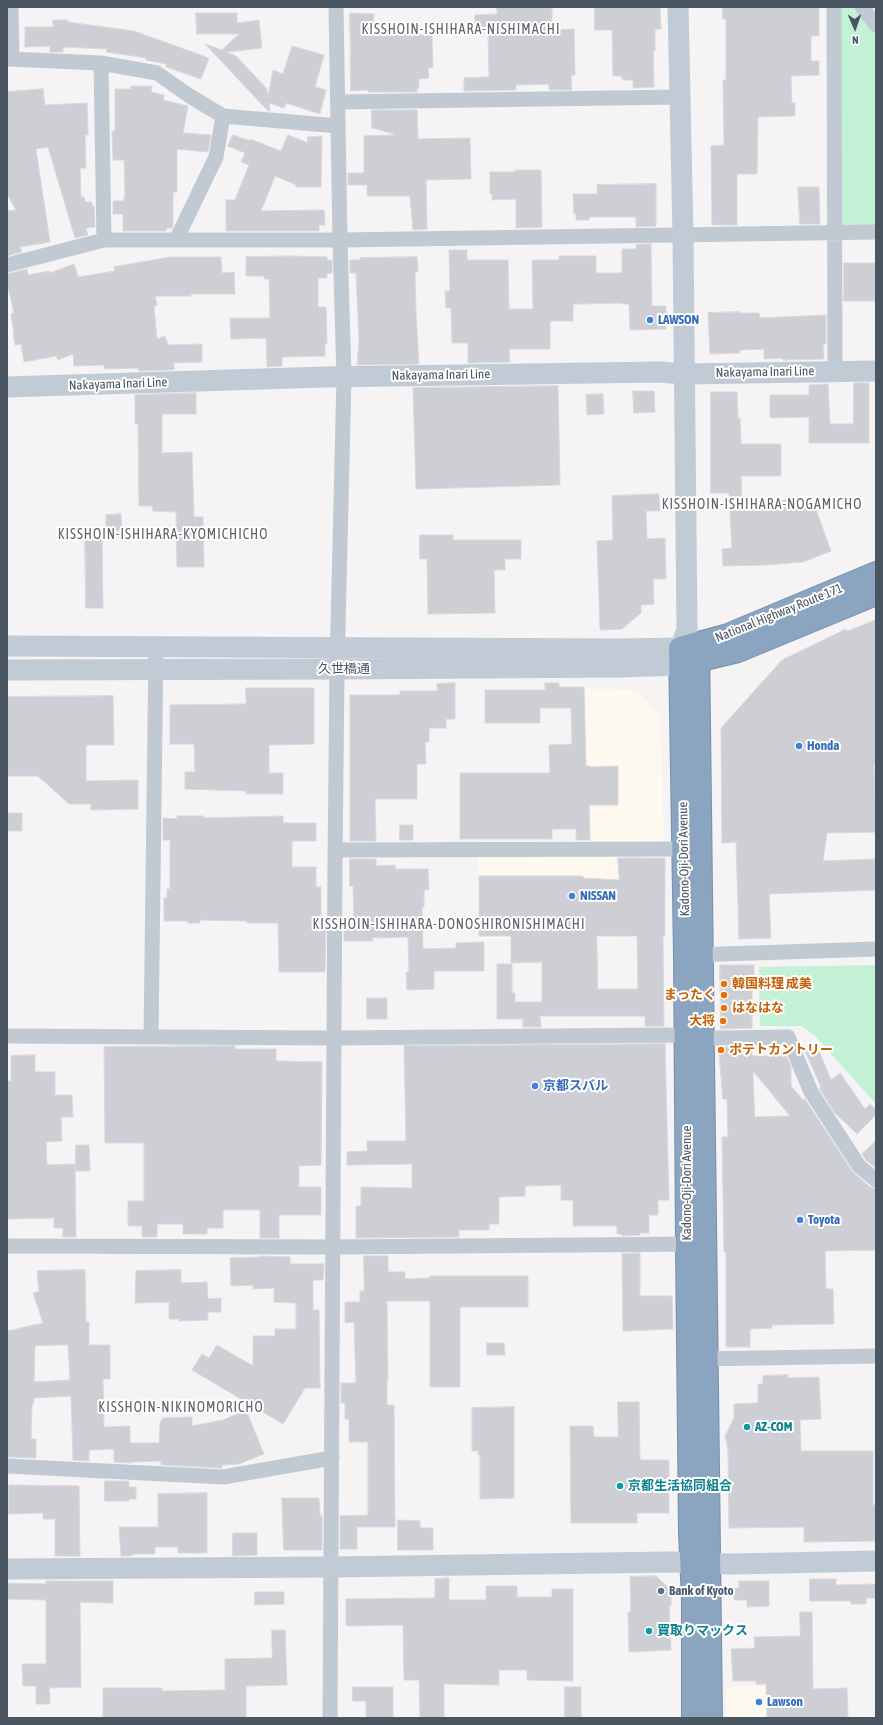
<!DOCTYPE html>
<html>
<head>
<meta charset="utf-8">
<style>
	body { margin:0 }
	#map { position:relative; width:883px; height:1725px; overflow:hidden; background:#f5f3f3; font-family:"Asap Condensed",sans-serif }
	canvas { display:block }
	.frame { position:absolute; inset:0; border:8px solid #4a5661; pointer-events:none }
	.north { position:absolute; left:835px; top:8px; width:40px; height:40px; -webkit-text-stroke:3px #fff; paint-order:stroke; rotate:178deg; font-size:11px; font-weight:700; line-height:16px; text-align:center; color:#4a5661 }
	.north::after { content:''; display:block; margin:auto; width:14px; height:18px; background:#4a5661; clip-path:polygon(50% 0,100% 100%,50% 72%,0 100%) }
</style>
</head>
<body>
<div id="map">
<canvas width="883" height="1725"></canvas>
<div class="frame"></div>
<div class="north">N</div>
</div>
<script>
const ctx = document.querySelector('canvas').getContext('2d');
ctx.lineJoin = 'round';
function paint(path, color) { ctx.fillStyle = color; ctx.fill(path, 'evenodd'); }
function trace(path, color, width, dash) { ctx.strokeStyle = color; ctx.lineWidth = width; ctx.lineCap = dash ? 'butt' : 'round'; ctx.setLineDash(dash || []); ctx.stroke(path); }
function write(font, color, halo, rows, align = 'center') {
  ctx.font = font + ' "Asap Condensed","Noto Sans JP",sans-serif'; ctx.lineWidth = 4; ctx.setLineDash([]); ctx.textBaseline = 'middle'; ctx.strokeStyle = halo; ctx.fillStyle = color; for (const [text, x, y, turn = 0] of rows) {
    ctx.save(); ctx.translate(x, y); ctx.rotate((+turn || 0) * Math.PI / 180); ctx.textAlign = isNaN(turn) ? turn : align; if (halo) ctx.strokeText(text, 0, 0); ctx.fillText(text, 0, 0); ctx.restore();
  }
}
paint(new Path2D(`
	M585,689l52,1 23,25 4,129 -89,1 -1,-85 12,-1z
	M666,854v83l-188,2v-84z
	M791,1685l1,33h-65l-1,-31z`), '#fdf9ef');
paint(new Path2D(`
	M838,7h16l22,29v191l-35,1z
	M876,965v139l-61,-68 -13,-10h-42l-1,-59z`), '#c3f1d5');
const building = new Path2D(`
	M497,7h55v23l22,-1 1,46h-4l1,15h-23v-6l-33,1v5l-52,1v-13l25,-1 -1,-48 -13,1v-15l22,-1z
	M595,7h65l1,22h-6v22h-2l1,36 -21,1v-8h-11v-4h-9l-1,-46h-17z
	M723,7h96v29h-8v25h8v14l-28,1 1,27h3v13l-37,1 -1,57h-20v51h-25l-1,-79 13,-1 -1,-65h3v-61h-3z
	M196,13h41v10l22,-3 3,28 -35,4 9,4 31,33 1,8 5,-27 10,4 9,-28 32,9 -9,32 11,3 -6,24 -34,-11 -2,5 -15,-5 1,8h-2l-63,-67 17,6 17,-16h-42z
	M350,13l24,1 -1,21h59l1,33h-5l1,10 -10,1v9h-2v4h-49v-2l-17,1z
	M53,20h15v2l66,9 75,27 -8,21 -35,-12v-3l-20,-4v-2l-40,-6 1,-3 -44,-2v5h-13v-6l-25,1v-20h28z
	M131,86h21l-1,6 13,3 -1,5 25,6 -5,27 28,2 -3,17 -31,-3v43h-4v33l-1,3h-6v3h-43v-17h-10v-13h11v-3h1l-1,-38h-11l-1,-29h3v-42h16z
	M43,89l2,16 42,-2 1,32h-3l1,33h-6l1,29h3l1,5h7v4h2l1,21 -9,1 2,7 -13,3 -27,-91 -12,2 14,93 -30,5 2,5 -15,4v-45l9,-1 -9,-16v-102z
	M372,110h45l1,29 52,-1 1,41 -45,1 1,49 -14,1 -3,-34h-43v-11h-19v-12h16v-37l31,-1v-1l-23,-6z
	M233,135l17,6v-2l31,12 7,-16 20,8 -1,-6 15,-1 -1,51h-25v-2l-21,-9 -14,35 63,-1 1,15h-6v6h-93v-31h9l14,-35 -8,-3 4,-9 -17,-7z
	M515,170h26l1,57 -26,1v-29l-24,1v-6h-2v-22h26z
	M656,184v42l-20,1v-10h-47v3h-13v-6h-2l-1,-20h24v-9z
	M798,187h21l1,37h-20z
	M651,244l1,62h14v23l-36,1 -1,-26h-7v-1l-42,1h-7v17h-23v28h-41l1,13 -42,1v-20h-16l-1,-35h-5l-1,-17h5l-1,-41h18v10h41l1,49h24l-1,-49h27v-4h37v17h26v-24h14v-4z
	M290,256l37,1v3h5v13l-5,1v4h-9v29h8l1,37h-2v12l-43,1v9l-15,1 -1,-29 -35,1 -1,-21h40l-1,-39h-5v-3h-18v-19z
	M171,257h50l1,16 12,-1 1,22h-44v2h-36l2,9 -3,1 3,33 8,-3 3,9 34,-1v18l-29,1 2,6 -5,1 -31,1 -1,-3 -34,1v-4l-30,1 -1,-12 -15,6 -2,-4 -32,6 -3,-18 -6,1 -2,-12h1l-3,-19 3,-1 -7,-30v-9l20,-5 1,6 21,-4 1,2 24,-9 4,13 37,-6 -1,-4z
	M417,257l1,15h-3l1,40 3,52 -62,1 2,-24 -3,-68h-6v-13h10v-2z
	M844,263h32v38h-32z
	M739,312v1h20l1,5 66,-3v29h-3l1,15 -41,1v-2l-19,1v-10l-24,1v3l-30,1 -2,-41z
	M854,383h15v60h-60v-26l-39,1v-23h39v-10l19,-1 2,40h23z
	M558,386l2,99 -144,4 -3,-101z
	M633,391h21l1,21 -21,1z
	M711,392h26l1,26h2l1,26h40v32h-40l1,25 46,-1 2,7 22,-8 19,52 -28,11 -38,3 -42,1 -1,-17 10,-1 -3,-55h-18z
	M196,393v21h-34v39l30,-1 2,65h9l1,50h-27l-1,-55 -23,-1 -1,-5h-13l-1,-82h-3v-29z
	M603,394l1,20 -17,1 -1,-20z
	M659,494l1,17h-14l1,28 18,-1 1,41h-13l1,25 -13,1v8l-19,16 -22,1 -3,-89 16,-1 -1,-44z
	M121,514l1,16 -16,1v-16z
	M420,535h33v5h68v19h-16v11h-11l1,43 -67,1 -1,-55h-7z
	M85,539h17l1,69h-17z
	M876,620v144l-2,1 2,67 -49,1 -4,28 53,-2v31l-107,4 2,44 -32,1 -3,-97 -14,1 -1,-115 61,-68 64,-31 1,2z
	M455,683v36h-9v9h-17v14h-4l1,22h-9v35h-42l1,42h-26v-146h50v-4h37v-7z
	M545,683h14v4h25l2,79h3v1l29,-1v39h-29l1,35h-14v-11h-24v10h-92v-66h90l-1,-28 23,-1 -1,-36h-31v15h-55v-33h60z
	M246,688h68v56l-45,1v28h14v21h-37v-3l-61,-2v-17h10l-1,-28h-24v-39l76,-1z
	M113,696l1,49h-28v36l52,-1v29l-47,1v-6h-22l-31,-28h-31v-79z
	M7,813h15v18h-15z
	M177,816h27v2l79,-2v7h33v18h-24v26h24v20h5v37h5l-1,48h-46l-1,-49h-31v-2l-47,-1v3h-12v-2h-24v-23h3v-9h3v-49h-7v-22l14,1z
	M400,825h13v15h-13z
	M618,858h47v78h-2l1,90h-19v-10h-105l1,11h-18v-8h-26v-55h15v29h3v9h27v-40l-31,1v-27h-32v-60h104v2l36,2zM597,936h40l1,53h-40z
	M350,859h26v7l19,-1v4h33l1,21h-5v17h-2l1,42 33,-1v-5l28,-1v29h-50v18l-27,1 -1,-18h3l-1,-35 -36,1 1,3h-29v-17h10l-1,-38h-3z
	M720,965h34v13h-2v50l-31,1z
	M367,998h20v21h-20z
	M665,1044l4,156h-11v15h-9v18h-9v2l-18,1v-2h-5v-8h-44v-26h-12v-15l-36,1v10l-26,1v27h-10v6h-30v7l-103,1v-32h5v-19l51,1v-24l-65,1v-13l20,-1v-10h39l-2,-95z
	M235,1046v3h41v12l46,1 -1,103 -22,1v21h22v28h-42v23h-19v-28h-37v18h-16v6h-24v-10h-26v13h-15v-11h-14v-25h16v-58h-39l-1,-96z
	M817,1046l14,34 9,-7 25,36 5,-5 6,6v5l-19,19 -23,-22 -15,-24 2,-1 -16,-36z
	M719,1047h17v6l16,-1v4h34l5,10v20l12,14 2,-1 47,72 18,16 6,2v61l-51,1 1,38h7l1,35 -62,1v3l-22,1v18h-24v-95h-2l-2,-115h6l-1,-38h-4zM753,1071l37,45 -35,1z
	M35,1055v17h20v23h17l1,22h-12l1,24 -16,1 1,23 28,-1 1,73h-13v-9h-9v-10l-47,1v-138h4v-25z
	M876,1141v27l-10,-8 -4,-6z
	M76,1145h13l1,26h-14z
	M640,1253v43h32l1,33 -50,2 -1,-77z
	M260,1256l30,1v7h34l-1,16h-10v30h6l1,78h-15l-22,36 -91,-54 10,-16 7,4 8,-13 36,21v-30h22v-7h21v-26l-22,-1v-14l-21,1v-4l-22,1 -1,-28 30,-1z
	M364,1256h24v16h17v7l25,-1v-2h98v31h-68v80h-30v-86h-43l1,78h-1v26h7l1,122h-38v22h-17v-33l28,-1v-73h-19v-23h-4v-16h-4v-20h15l-2,-61 -9,1v-21h15v-11h4z
	M85,1270l1,52h3v23h21v34h-7l1,48 26,-1v17h29l1,-20 3,-5 29,-1v9l31,-6 23,-10 18,44 -25,10 -17,1v3l-61,-3v-4l-30,1v1l-17,-1v-13l-25,1v11l-16,-1 -2,-64 -37,2 -1,7h-1l-1,34h5v19l-29,-1v-126l36,-8 -10,-30 6,-2 -2,-20zM68,1345l2,35 -36,2 1,-36z
	M181,1270v13l26,-1 1,17 13,-1v14h-13v8l-29,1v-2h-10v-17l-34,1 1,-32z
	M487,1343h17l1,12h-18z
	M788,1375v3l31,-1 2,42 -21,1 1,31h72v54h3v36l-72,1v-15l-75,1 -1,-78 -3,-14 9,-18v-14l24,-1v-19h5v-8z
	M618,1402h21l1,58h29v53h-32v10h-66l-1,-97h23l1,11h24z
	M514,1407v91l-34,1v-44h-2v-4h-6v-43z
	M105,1481h24v6h7v12h-7v2h-24z
	M9,1485l70,1 1,70h-25v-37h-12v-6l-34,1z
	M207,1493v60h-29v-6h-23v7h-23v2h-11l-2,-29h39v-33z
	M282,1498h37l1,18h2v34h-38z
	M398,1520l22,1v7h13v22h-35z
	M233,1533h24v22l-24,1z
	M656,1576l15,14v16h-2l2,44 -42,2 -1,-40h3l-1,-35z
	M449,1578v22h37v-14h31v11h35v-8h21v92l-46,-1v-10h-28v15l-55,-1v34h-24l-1,-38h-15l-1,-55 -57,1v-27l89,-1v-19z
	M810,1579h26v6l40,-1v14h-10v6h-15v-3h-41z
	M46,1581h67v22l-33,-1 1,85 -32,1 1,16h-14v-18h-13l-1,-22h24v-64l-39,-1v-16l39,1z
	M739,1581h30v25l-22,1v-7h-13v-12h5z
	M255,1592h29v12l-29,1z
	M800,1612h12l1,77 34,-1 1,30h-81l-1,-34h-10v-3h-23l-2,-32 24,-1 -1,-11 46,-1z
	M272,1630h13l2,55 -41,1v32h-143v-30h59v3l63,-1v-31l47,-1z
	M353,1687h40v31h-27v-17h-13z
	M565,1687h16v31h-16z`);
paint(building, '#cdcfd5');
trace(building, '#d7d9de', 1);
const highway = new Path2D(`
	M698,643l13,1075
	M684,664l54,-13 138,-57
	M693,1718v-117l-3,-69 -3,-288 -2,-289 -5,-307 48,-13 148,-62`);
trace(highway, '#7690ad', 24);
trace(new Path2D(`
	M11,7l1,51
	M834,7l1,364
	M862,7l14,18
	M7,59l94,4 56,10 31,22 35,21 115,10
	M101,63l3,177
	M338,102l342,-5
	M176,240l40,-83 7,-41
	M7,265l97,-25h236l536,-8
	M335,850l357,-1
	M692,955l184,-6
	M7,1036l327,2 334,-3 48,3 72,-1 23,55 48,74 17,14
	M151,1037l5,-391
	M7,1246l326,1 363,-3
	M698,1359l178,-3
	M7,1466l216,11 109,-19
	M330,1718l5,-855 2,-194 7,-292 -4,-137 -4,-233`), '#c1cad2', 15);
trace(new Path2D(`
	M7,387l318,-10 334,-5 25,2 192,-3
	M7,646l613,3 60,-1 7,-18 -4,-395 -5,-228
	M7,670l330,-1 283,-2 60,-2
	M7,1569l324,-2 339,-5 63,2 143,-3`), '#c1cbd6', 21);
trace(highway, '#8ba5c1', 22);
for (const [x, y, r, color] of [
	[650,320,4,"#3f7fe0"],
	[799,746,4,"#3f7fe0"],
	[572,896,4,"#3f7fe0"],
	[724,984,4,"#e8710a"],
	[724,995,4,"#e8710a"],
	[724,1008,4,"#e8710a"],
	[723,1021,4,"#e8710a"],
	[721,1050,4,"#e8710a"],
	[535,1086,4,"#3f7fe0"],
	[800,1220,4,"#3f7fe0"],
	[747,1427,4,"#0f9aa8"],
	[620,1486,4,"#0f9aa8"],
	[661,1591,4,"#5c6f8a"],
	[649,1631,4,"#0f9aa8"],
	[759,1702,4,"#3f7fe0"]
]) { const dot = new Path2D(); dot.arc(x, y, r, 0, 2 * Math.PI); ctx.fillStyle = color; ctx.fill(dot); trace(dot, '#fff', 1.5); }
write('bold 13px', '#366cbe', '#fff', [
	["LAWSON",658,320],
	["Honda",807,746],
	["NISSAN",580,896],
	["京都スバル",543,1086],
	["Toyota",808,1220],
	["Lawson",767,1702]
], 'left');
write('13px', '#4a5661', '#fff', [
	["Nakayama Inari Line",765,372,-1],
	["Nakayama Inari Line",441,375,-1],
	["Nakayama Inari Line",118,384,-2],
	["National Highway Route 171",779,613,-22],
	["久世橋通",344,669],
	["Kadono-Oji-Dori Avenue",684,859,-91],
	["Kadono-Oji-Dori Avenue",687,1183,-90]
]);
write('bold 13px', '#c56008', '#fff', [
	["韓国料理 成美",732,984],
	["まったく",716,995,"right"],
	["はなはな",732,1008],
	["大将",715,1021,"right"],
	["ポテトカントリー",729,1050]
], 'left');
write('bold 13px', '#0d838f', '#fff', [
	["AZ-COM",755,1427],
	["京都生活協同組合",628,1486],
	["買取りマックス",657,1631]
], 'left');
write('bold 13px', '#4e5e75', '#fff', [
	["Bank of Kyoto",669,1591]
], 'left');
ctx.letterSpacing = '1px';
write('14px', '#5f6368', '#fff', [
	["KISSHOIN-ISHIHARA-NISHIMACHI",461,30],
	["KISSHOIN-ISHIHARA-NOGAMICHO",762,505],
	["KISSHOIN-ISHIHARA-KYOMICHICHO",163,535],
	["KISSHOIN-ISHIHARA-DONOSHIRONISHIMACHI",449,925],
	["KISSHOIN-NIKINOMORICHO",181,1408]
]);
ctx.letterSpacing = '0px';
</script>
</body>
</html>
